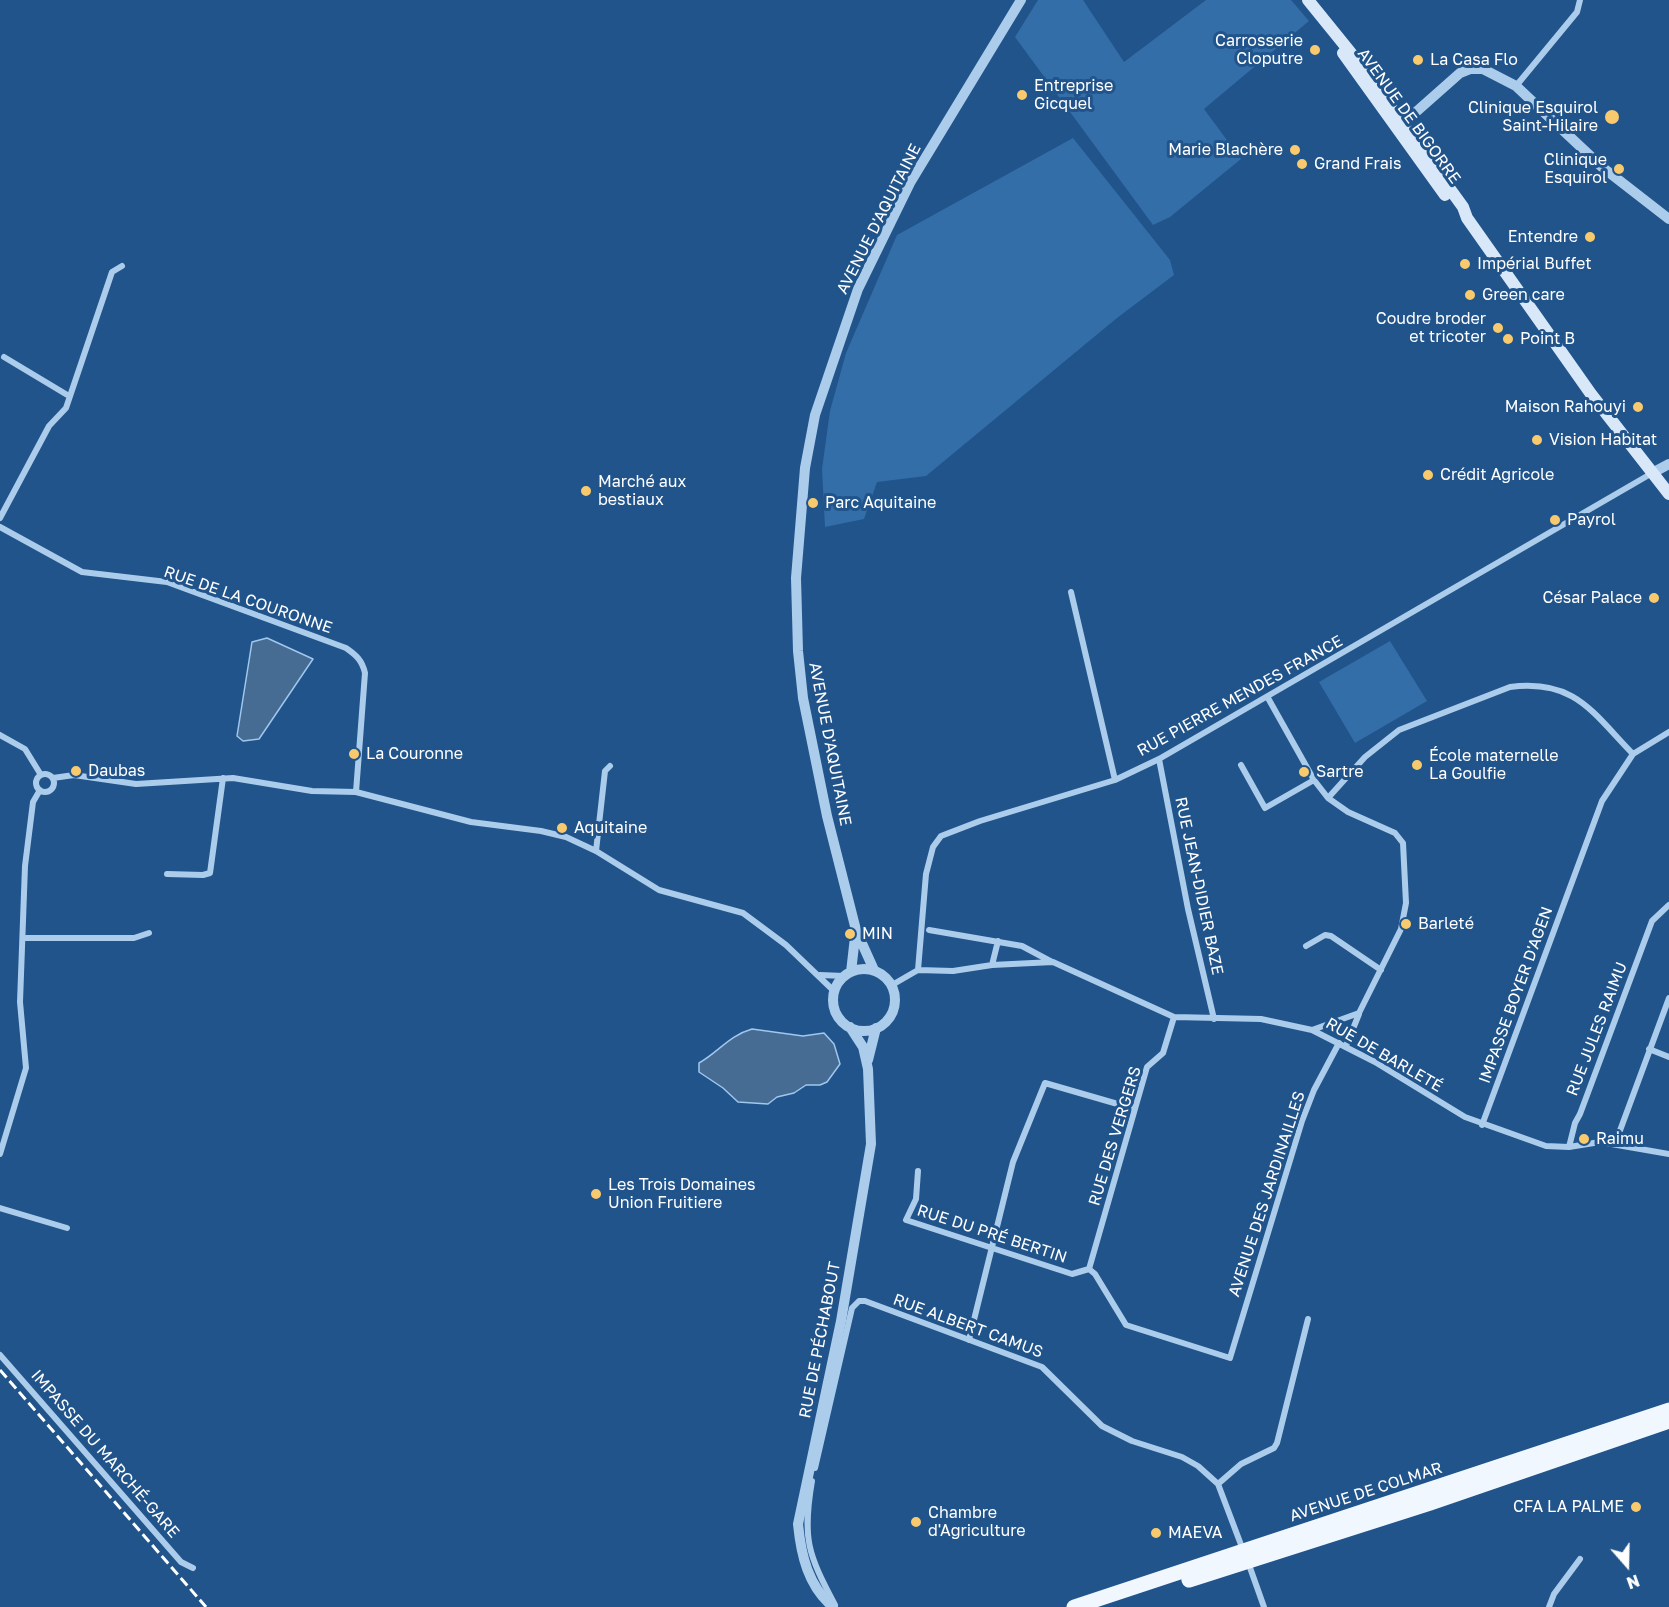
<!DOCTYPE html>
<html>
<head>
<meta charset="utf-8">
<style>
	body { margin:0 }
	#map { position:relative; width:1669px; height:1607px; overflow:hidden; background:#20548b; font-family:"Golos Text",sans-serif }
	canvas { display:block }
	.north { position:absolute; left:1597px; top:1535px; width:60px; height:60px; -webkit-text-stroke:4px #20548b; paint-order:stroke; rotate:160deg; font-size:16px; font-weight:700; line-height:24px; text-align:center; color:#fff }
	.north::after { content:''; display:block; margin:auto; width:21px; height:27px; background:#fff; clip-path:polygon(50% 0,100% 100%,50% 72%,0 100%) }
</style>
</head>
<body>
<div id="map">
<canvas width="1669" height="1607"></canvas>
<div class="north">N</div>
</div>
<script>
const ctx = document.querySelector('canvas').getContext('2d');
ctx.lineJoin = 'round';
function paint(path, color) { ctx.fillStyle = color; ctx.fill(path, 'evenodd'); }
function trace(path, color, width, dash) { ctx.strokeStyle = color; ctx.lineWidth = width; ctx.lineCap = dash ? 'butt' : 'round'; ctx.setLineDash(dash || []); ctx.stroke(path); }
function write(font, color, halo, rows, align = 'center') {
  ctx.font = font + ' "Golos Text",sans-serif'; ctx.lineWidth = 6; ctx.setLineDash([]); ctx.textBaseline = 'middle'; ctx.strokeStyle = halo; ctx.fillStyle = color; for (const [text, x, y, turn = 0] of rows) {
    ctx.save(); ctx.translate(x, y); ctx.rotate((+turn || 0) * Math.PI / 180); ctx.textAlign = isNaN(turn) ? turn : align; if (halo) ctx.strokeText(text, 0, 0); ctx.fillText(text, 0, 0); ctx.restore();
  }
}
paint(new Path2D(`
	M1038,0h45l41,62 82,-62h85l18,21 -105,88 37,50 -71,58 -17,8 -138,-188z
	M1073,138l97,122 4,15 -57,43 -191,158 -49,6 -13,37 -39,8 -3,-58 8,-58 16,-58 51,-118z
	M1390,641l37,60 -72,42 -36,-61z`), '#336ea9');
const water = new Path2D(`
	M267,638l46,21 -54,80 -16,2 -6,-5 15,-94z
	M752,1029l51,7 21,-3 10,11 6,20 -13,18 -7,3h-14l-12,8 -17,4 -9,7 -30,-2 -15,-14 -24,-16v-9c21,-12 29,-27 53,-34z`);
paint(water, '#476c93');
trace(water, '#a0c7ed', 1.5);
trace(new Path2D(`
	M1516,86l61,-74 3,-12
	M4,357l65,39
	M0,518l49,-92 17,-18 46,-136 10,-6
	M0,527l82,45 85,10 179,66c10,7 16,12 19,25l-9,119
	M1071,592l44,188
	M1268,698l46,82 14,18 20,14 47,21 8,10 3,60 -5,26 -42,84 -47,17
	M0,735l25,14 16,26
	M1159,759l29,150 26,110
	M1241,765l24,43 49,-28
	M36 783a9 9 0 1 1 18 0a9 9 0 1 1-18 0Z
	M53,778l21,-3 62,9 97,-6 79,13 44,1 115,30 70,9 25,6 30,14 63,39 84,23 43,32 49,47
	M1328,798l37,-41 34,-27 111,-43c65,-8 82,25 123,67
	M596,851l9,-80 5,-5
	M167,874l36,1 7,-2 13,-95
	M929,930l93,16 30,16
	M23,938h111l15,-5
	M1306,946l19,-11 6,1 50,34
	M992,965l6,-24
	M918,970l8,-96 7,-27 8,-11 39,-15 135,-41 44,-21 495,-287
	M820,975l24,1
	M892,985l26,-15 35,1 39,-6 61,-3 121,55 87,2 51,11 63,32 90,55 81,29 23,1 31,-5 69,12
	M1346,1046l13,-32
	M1649,1049l20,8
	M1482,1125l120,-324 31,-47 36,-22
	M1615,1144l54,-146
	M1569,1147l6,-24 5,-9 72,-193 17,-16
	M0,1154l26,-86 -6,-66 5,-136 8,-64 7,-12
	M918,1171l-2,28 -10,21 166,54 17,-5 6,5 31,51 104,33 72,-237 12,-31 25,-47
	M0,1208l67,20
	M1089,1269l58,-202 16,-14 11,-36
	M969,1340l44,-178 32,-79 90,26
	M0,1355l181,207 12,6
	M815,1468l37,-160 7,-7h6l177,66 60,59 30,15 50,16 16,9 20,18 25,66
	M812,1481c-10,58 -4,73 23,124
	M1218,1484l23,-20 33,-16 3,-5 31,-124
	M1248,1562l16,45
	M1549,1607l5,-13 26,-35`), '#accceb', 6);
trace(new Path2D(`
	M1399,127l61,-54 10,-4h13l33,17 86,81 67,52
	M1654,472l15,-8
	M833 1000a31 31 0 1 1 62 0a31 31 0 1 1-62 0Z
	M874,970l-18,-40 -29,-114 -24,-118 -5,-47 -2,-73 9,-110 10,-53 43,-126 52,-106 111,-183
	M851,972l4,-35
	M868,1060l8,-32
	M833,1607c-25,-21 -32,-52 -35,-83l43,-203 30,-177 -3,-75 -5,-22 -13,-20`), '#accceb', 10);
trace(new Path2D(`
	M1308,0l47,58 108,149 4,11 124,176 78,100
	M1343,53l102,142`), '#d8e8f9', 12);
trace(new Path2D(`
	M1189,1580l241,-77 239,-82
	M1074,1607l595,-197`), '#f1f7fe', 15);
trace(new Path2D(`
	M0,1370l206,237`), '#fff', 3, [10, 4.5]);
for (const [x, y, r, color] of [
	[1315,50,6,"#f9ca6d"],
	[1418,60,6,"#f9ca6d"],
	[1022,95,6,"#f9ca6d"],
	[1612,117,8,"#f9ca6d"],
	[1295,150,6,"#f9ca6d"],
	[1302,164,6,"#f9ca6d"],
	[1619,169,6,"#f9ca6d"],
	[1590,237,6,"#f9ca6d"],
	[1465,264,6,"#f9ca6d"],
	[1470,295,6,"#f9ca6d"],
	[1498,328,6,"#f9ca6d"],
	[1508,339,6,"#f9ca6d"],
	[1638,407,6,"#f9ca6d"],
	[1537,440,6,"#f9ca6d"],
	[1428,475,6,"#f9ca6d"],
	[586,491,6,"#f9ca6d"],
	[813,503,6,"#f9ca6d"],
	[1555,520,6,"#f9ca6d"],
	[1654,598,6,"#f9ca6d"],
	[354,754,6,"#f9ca6d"],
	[1417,765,6,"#f9ca6d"],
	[76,771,6,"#f9ca6d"],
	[1304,772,6,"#f9ca6d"],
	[562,828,6,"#f9ca6d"],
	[1406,924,6,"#f9ca6d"],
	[850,934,6,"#f9ca6d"],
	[1584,1139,6,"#f9ca6d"],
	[596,1194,6,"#f9ca6d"],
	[1636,1507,6,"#f9ca6d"],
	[916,1522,6,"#f9ca6d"],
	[1156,1533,6,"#f9ca6d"]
]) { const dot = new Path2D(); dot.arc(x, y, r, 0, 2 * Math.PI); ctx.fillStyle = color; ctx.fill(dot); trace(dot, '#20548b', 2); }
write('16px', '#fff', '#20548b', [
	["Carrosserie",1303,41,"right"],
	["Cloputre",1303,59,"right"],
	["La Casa Flo",1430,60],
	["Entreprise",1034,86],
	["Gicquel",1034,104],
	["Clinique Esquirol",1598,108,"right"],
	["Saint-Hilaire",1598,126,"right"],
	["Marie Blachère",1283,150,"right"],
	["Clinique",1607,160,"right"],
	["Esquirol",1607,178,"right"],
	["Grand Frais",1314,164],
	["Entendre",1578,237,"right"],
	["Impérial Buffet",1477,264],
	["Green care",1482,295],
	["Coudre broder",1486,319,"right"],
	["et tricoter",1486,337,"right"],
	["Point B",1520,339],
	["Maison Rahouyi",1626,407,"right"],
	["Vision Habitat",1549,440],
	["Crédit Agricole",1440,475],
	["Marché aux",598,482],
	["bestiaux",598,500],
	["Parc Aquitaine",825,503],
	["Payrol",1567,520],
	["César Palace",1642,598,"right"],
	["La Couronne",366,754],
	["École maternelle",1429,756],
	["La Goulfie",1429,774],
	["Daubas",88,771],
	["Sartre",1316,772],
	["Aquitaine",574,828],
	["Barleté",1418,924],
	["MIN",862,934],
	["Raimu",1596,1139],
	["Les Trois Domaines",608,1185],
	["Union Fruitiere",608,1203],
	["CFA LA PALME",1624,1507,"right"],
	["Chambre",928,1513],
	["d'Agriculture",928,1531],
	["MAEVA",1168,1533]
], 'left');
write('16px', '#fff', '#20548b', [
	["AVENUE DE BIGORRE",1409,116,54],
	["AVENUE D'AQUITAINE",879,219,-63],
	["RUE DE LA COURONNE",248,600,19],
	["RUE PIERRE MENDES FRANCE",1240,696,-29],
	["AVENUE D'AQUITAINE",830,744,79],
	["RUE JEAN-DIDIER BAZE",1199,886,78],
	["IMPASSE BOYER D'AGEN",1516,995,-70],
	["RUE JULES RAIMU",1597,1029,-69],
	["RUE DE BARLETÉ",1384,1055,30],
	["RUE DES VERGERS",1115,1136,-73],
	["AVENUE DES JARDINAILLES",1267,1194,-72],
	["RUE DU PRÉ BERTIN",992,1234,18],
	["RUE ALBERT CAMUS",968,1326,20],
	["RUE DE PÉCHABOUT",820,1340,-79],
	["IMPASSE DU MARCHÉ-GARE",105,1454,49],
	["AVENUE DE COLMAR",1366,1492,-18]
]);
</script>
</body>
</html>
